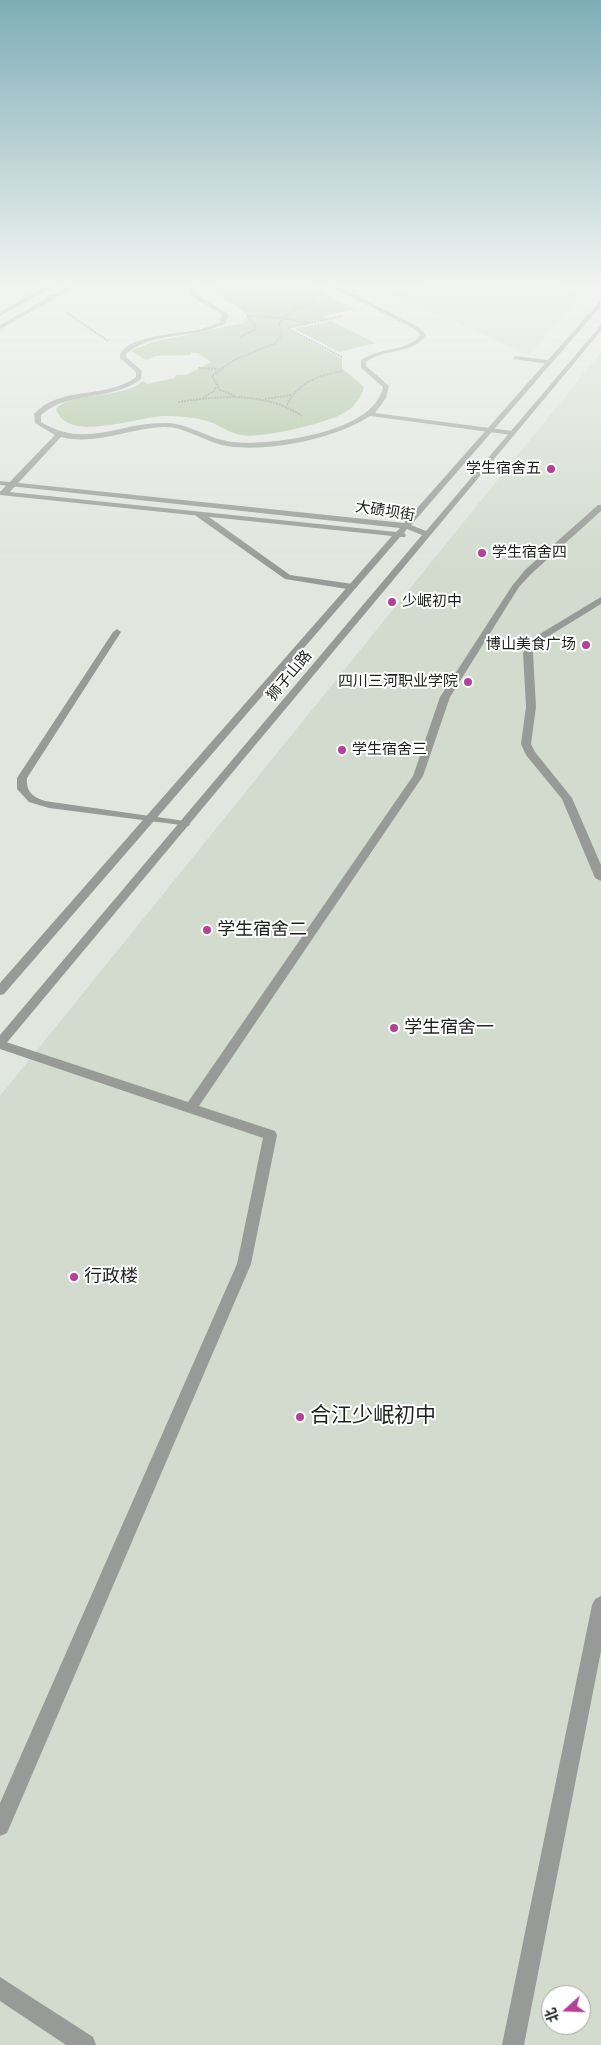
<!DOCTYPE html>
<html>
<head>
<meta charset="utf-8">
<style>
	body { margin:0 }
	#map { position:relative; width:601px; height:2045px; overflow:hidden; background:#e1e6df; font-family:"Sofia Sans Condensed","Noto Sans SC",sans-serif }
	canvas { display:block }
	.north { position:absolute; left:541px; top:1985px; width:50px; height:50px; box-sizing:border-box; background:#fff; border:1px solid #a5a5a5; border-radius:50%; rotate:250deg; font-size:14px; font-weight:700; line-height:20px; text-align:center; color:#1d1f1d }
	.north::after { content:''; display:block; margin:auto; width:18px; height:22px; background:#b54097; clip-path:polygon(50% 0,100% 100%,50% 72%,0 100%) }
</style>
</head>
<body>
<div id="map">
<canvas width="601" height="2045"></canvas>
<div class="north">北</div>
</div>
<script>
const ctx = document.querySelector('canvas').getContext('2d');
ctx.lineJoin = 'round';
function paint(path, color) { ctx.fillStyle = color; ctx.fill(path, 'evenodd'); }
function trace(path, color, width, dash) { ctx.strokeStyle = color; ctx.lineWidth = width; ctx.lineCap = dash ? 'butt' : 'round'; ctx.setLineDash(dash || []); ctx.stroke(path); }
function write(font, color, halo, rows, align = 'center') {
  ctx.font = font + ' "Sofia Sans Condensed","Noto Sans SC",sans-serif'; ctx.lineWidth = 4; ctx.setLineDash([]); ctx.textBaseline = 'middle'; ctx.strokeStyle = halo; ctx.fillStyle = color; for (const [text, x, y, turn = 0] of rows) {
    ctx.save(); ctx.translate(x, y); ctx.rotate((+turn || 0) * Math.PI / 180); ctx.textAlign = isNaN(turn) ? turn : align; if (halo) ctx.strokeText(text, 0, 0); ctx.fillText(text, 0, 0); ctx.restore();
  }
}
paint(new Path2D(`
	M442,282h115l24,14 -52,59 -138,-62z
	M601,352v1693h-601v-949zM551,1995h30v30h-30z`), '#d2dbce');
paint(new Path2D(`
	M243,282h58l54,27 -33,7 5,3 -42,9 57,31v9l22,19c-2,9 -9,19 -17,24 -16,12 -87,28 -107,24 -10,-2 -18,-8 -27,-12 -14,-5 -30,-7 -45,-7 -29,-1 -100,29 -112,-7 15,-18 66,-9 87,-28l4,3 27,-6 2,-3h10l25,-13 -13,-9h-7v2l-35,1 -10,4 -15,-9 21,-9 92,-19 3,-7 -4,-5 -31,-20 5,-4z
	M331,321l44,22 -36,9 -44,-23z`), '#a5c099');
trace(new Path2D(`
	M67,313l41,28
	M247,316l35,2 28,5
	M240,337l14,-7 2,-4 -9,-10
	M342,357l-55,-29 56,-12
	M199,368l19,1
	M235,396l-15,-6 -8,-14 22,-16 42,-17 6,-10 -3,-9c9,-14 23,-18 38,-22
	M203,398l11,-7 2,-4
	M265,399l26,-4
	M178,402c43,-6 86,-11 124,14
	M287,405c11,-23 31,-29 55,-34`), '#838782', 2, [2, 1]);
paint(new Path2D(`
	M201,282h8l-12,6 -2,4 3,4 28,16 3,4 -4,8c-31,15 -73,7 -99,30v3l16,14 -1,8c-30,23 -72,11 -100,36v7c46,28 79,-1 126,1 23,1 42,16 65,19 38,4 143,-9 151,-55l-22,-19v-8c16,-12 49,-9 59,-25l-5,-6 -94,-47h8l90,45 7,8c-13,20 -42,13 -60,27v4l23,20 -3,12 -11,15 137,18 4,2 -4,2 -142,-19c-35,23 -106,38 -148,29 -20,-5 -37,-18 -58,-18 -34,1 -69,19 -103,10l-54,58h-6v-4l54,-56 -20,-12 -1,-9c26,-29 71,-14 102,-37v-5l-16,-14c0,-22 62,-25 78,-28 8,-2 15,-5 22,-8l2,-8 -28,-16 -5,-6 4,-6z
	M515,356l33,4 3,2 -3,2 -35,-5z
	M598,505h3v6l-70,63 -12,13 -69,110 -27,79 -224,330 76,25 2,4 -26,129 -244,569 -7,3v-33l237,-539 26,-126 -263,-89v-9l188,62 225,-326 27,-79 72,-111 13,-16z
	M196,512h6l88,63 63,9 4,3 -4,3 -68,-11 -89,-63z
	M601,597v7l-62,38 -6,11 3,54 -5,37 4,8 37,46 29,67v16l-6,-3 -33,-79 -36,-44 -5,-11 5,-37 -3,-54 10,-15z
	M117,629l4,3 -94,146c-1,14 6,19 18,23l140,20 4,1 1,2 -1,2 -140,-18 -20,-6 -12,-13v-11l96,-146z
	M601,1596v55l-77,394h-22l90,-440 3,-6z
	M0,1977l93,60 3,8h-30l-66,-44z`), '#989a97');
paint(new Path2D(`
	M53,282h8l-61,34v-4z
	M76,282h8l-84,47v-4z
	M592,282h7l2,6z
	M601,300v6l-190,219 15,6 175,-206v6l-597,715 -4,1v-12l422,-500 -15,-6 -3,4 2,2 -1,2h-5l-396,457 -4,1v-12l392,-447 -392,-41v-4l396,41 4,-4 -400,-43v-4l404,42z`), '#989a97');
const sky = ctx.createLinearGradient(0, 0, 0, 569);
sky.addColorStop(0, '#7eadb7');
sky.addColorStop(0.5, '#f2f4f1');
sky.addColorStop(1, '#f2f4f100');
ctx.fillStyle = sky;
ctx.fillRect(0, 0, 601, 569);
for (const [x, y, r, color] of [
	[551,469,5,"#b54097"],
	[482,553,5,"#b54097"],
	[392,602,5,"#b54097"],
	[586,645,5,"#b54097"],
	[468,682,5,"#b54097"],
	[342,750,5,"#b54097"],
	[207,930,5,"#b54097"],
	[394,1028,5,"#b54097"],
	[74,1277,5,"#b54097"],
	[300,1417,5,"#b54097"]
]) { const dot = new Path2D(); dot.arc(x, y, r, 0, 2 * Math.PI); ctx.fillStyle = color; ctx.fill(dot); trace(dot, '#fff', 2); }
write('15px', '#1d1f1d', '#fff', [
	["学生宿舍五",541,469],
	["学生宿舍四",492,553,"left"],
	["少岷初中",402,602,"left"],
	["博山美食广场",576,645],
	["四川三河职业学院",458,682],
	["学生宿舍三",352,750,"left"]
], 'right');
write('15px', '#1d1f1d', '#fff', [
	["大碛坝街",385,512,9],
	["狮子山路",290,676,-50]
]);
write('18px', '#1d1f1d', '#fff', [
	["学生宿舍二",217,930],
	["学生宿舍一",404,1028],
	["行政楼",84,1277]
], 'left');
write('21px', '#1d1f1d', '#fff', [
	["合江少岷初中",310,1417]
], 'left');
</script>
</body>
</html>
